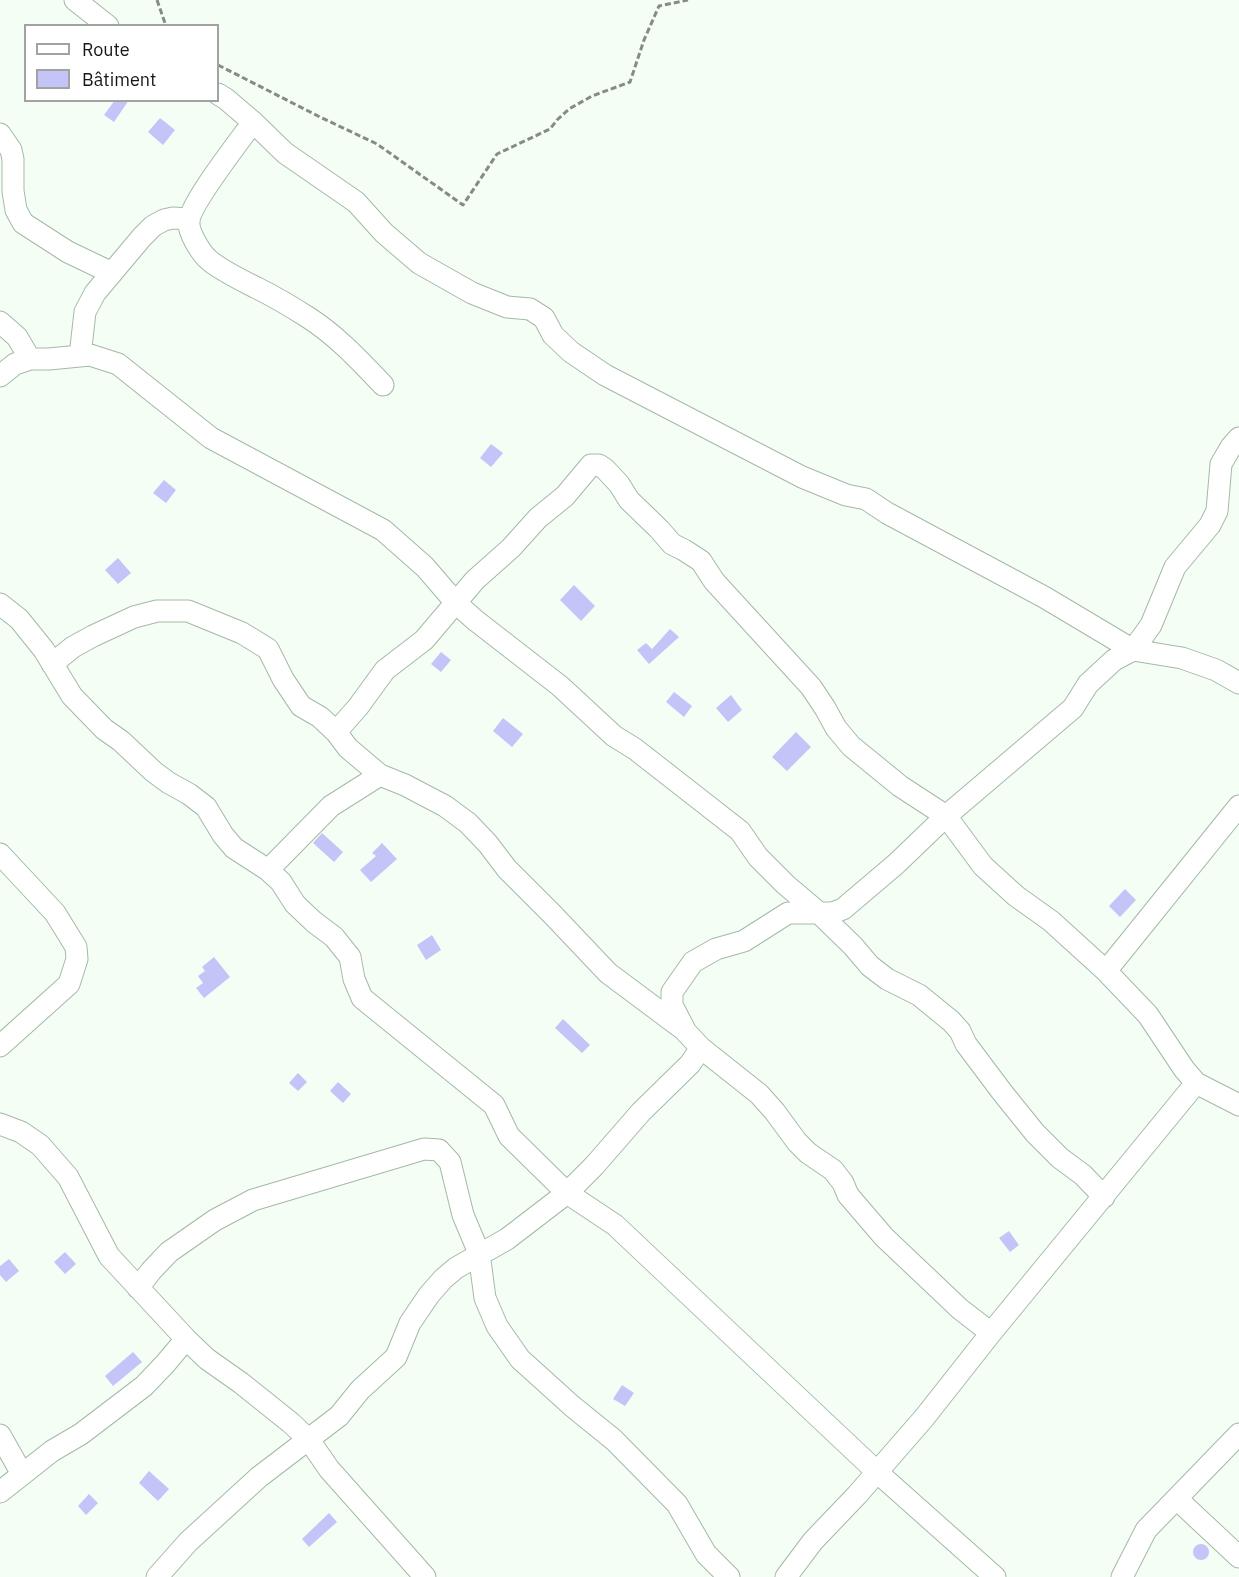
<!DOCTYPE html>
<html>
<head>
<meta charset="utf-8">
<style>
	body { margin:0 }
	#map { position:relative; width:1239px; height:1577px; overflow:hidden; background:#f5fef5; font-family:"IBM Plex Sans",sans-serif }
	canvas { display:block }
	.legend { position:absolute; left:24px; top:24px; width:195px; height:78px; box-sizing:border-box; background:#fff; border:2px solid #a1a3a1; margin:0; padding:8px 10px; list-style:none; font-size:18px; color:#131a13 }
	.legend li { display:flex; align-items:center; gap:12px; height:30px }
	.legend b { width:30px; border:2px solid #a1a3a1 }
</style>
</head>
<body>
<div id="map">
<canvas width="1239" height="1577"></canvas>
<ul class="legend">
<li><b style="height:8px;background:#fff"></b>Route</li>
<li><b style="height:16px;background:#c5c4f8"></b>Bâtiment</li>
</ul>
</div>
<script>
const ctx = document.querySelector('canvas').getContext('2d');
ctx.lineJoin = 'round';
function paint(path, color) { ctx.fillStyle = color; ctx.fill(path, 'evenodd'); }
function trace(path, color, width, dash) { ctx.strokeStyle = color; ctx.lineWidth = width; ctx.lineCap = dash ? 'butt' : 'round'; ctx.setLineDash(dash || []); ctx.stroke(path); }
paint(new Path2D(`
	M115,100h14l-15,22 -10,-7z
	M160,118l15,12 -12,15 -15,-13z
	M491,444l12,9 -12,14 -11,-9z
	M164,480l12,10 -10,13 -13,-10z
	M118,558l13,15 -13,11 -13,-14z
	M574,585l21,21 -14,15 -21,-21z
	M670,629l9,8 -30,27 -12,-14 9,-7 6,6z
	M441,652l10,8 -10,12 -10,-8z
	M674,692l18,14 -8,11 -18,-15z
	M731,695l11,15 -14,12 -12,-14z
	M503,718l20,16 -11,13 -19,-16z
	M796,732l15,15 -24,24 -15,-14z
	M322,833l21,19 -9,10 -21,-19z
	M382,843l15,16 -26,23 -11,-12 16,-14 -4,-3z
	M1125,889l11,11 -16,17 -11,-11z
	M432,935l9,15 -15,10 -9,-15z
	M214,957l16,20 -26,21 -8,-10 7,-5 -5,-7 7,-5 -3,-4z
	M563,1019l27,26 -8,8 -27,-25z
	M298,1073l9,9 -9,9 -9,-8z
	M338,1082l13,12 -8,9 -13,-12z
	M1009,1231l10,14 -9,7 -11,-14z
	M65,1252l11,12 -11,10 -11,-12z
	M9,1259l10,12 -13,11 -6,-7v-9z
	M133,1352l9,10 -29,24 -8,-10z
	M622,1385l12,8 -9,13 -12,-7z
	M149,1471l20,18 -11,12 -19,-18z
	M89,1494l9,9 -12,12 -8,-9z
	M329,1513l8,9 -28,25 -7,-8z
	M1193 1552a8 8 0 1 1 16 0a8 8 0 1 1-16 0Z`), '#c5c4f8');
const minor = new Path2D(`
	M75,0l33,26
	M218,94l8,5 27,23 32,31 71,49 28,31 35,30 53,30 35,14 23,2 14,9 9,17 18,17 34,23 197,102 44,18 20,4 21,14 157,84 89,53 49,8 34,12 23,13
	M253,122c-12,17 -64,83 -64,100 -1,10 12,32 21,39 14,11 31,19 47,27 18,9 35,19 52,30 28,18 51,43 74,67
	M0,134l11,16 2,9v32l3,19 7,13 45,29 44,21
	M0,322l17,15 13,22
	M80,356l5,-44 10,-19 47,-56 11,-11 11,-6 9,-2 16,1
	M0,376l15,-12 15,-5h19l41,-4 28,9 93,74 172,92 42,37 31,36 19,17 85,66 54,50 21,13 105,82 18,26 28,28 32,27 35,34 17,20 17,13 32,16 32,26 9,10 6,13 36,48 33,41 25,25 23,17 21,22
	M0,604l19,15 25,31 28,46 32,33 17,12 33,31 15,11 20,11 17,13 17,28 11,13 34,22 13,12 14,22 19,18 20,15 16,20 4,22 8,19 132,107 15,31 58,57 48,32 262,247 118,105
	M52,664l21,-17 20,-11 41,-19 23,-6h31l54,22 26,16 15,30 18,27 19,11 16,15 12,16 32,27 25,10 40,21 23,17 20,21 19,25 46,46 55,58 75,56
	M336,732l22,-25 27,-37 39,-30 51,-60 36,-32 27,-30 27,-22 26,-31h8l6,4 14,15 10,16 30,29 13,15 12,6 17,11 13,20 97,106 14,21 11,20 15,18 49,40 46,30 37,50 33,30 35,25 55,50 42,44 36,54 12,14 43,22
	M0,854l55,59 21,34 1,12 -8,25 -69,62
	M268,870l63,-64 49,-31
	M1106,971l133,-165
	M701,1048l58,46 16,18 22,30 11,11 25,17 10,13 5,12 36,42 76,72 31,24
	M0,1124l21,8 19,13 28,32 41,79 77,83 21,20 34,24 50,40 18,17 20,29 96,108
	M138,1288l13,-17 18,-19 46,-32 38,-20 171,-51 15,1 11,12 13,53 16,38 6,45 12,28 23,33 52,47 42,34 63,64 29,50 23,23
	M0,1435l22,39
	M0,1492l52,-41 29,-17 63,-48 21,-22 21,-25
	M1177,1499l62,58
	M157,1577l31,-35 71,-65 80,-61 21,-26 36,-33 14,-34 19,-28 14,-16 13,-11 51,-29 60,-46 27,-27 47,-54 49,-48 11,-16 -15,-16 -14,-27v-13l21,-30 23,-13 28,-8 44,-28h44l11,-4 53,-45 50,-48 127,-108 15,-24 26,-24 19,-10 18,-25 24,-58 35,-42 7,-14 4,-47 10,-17 8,-9
	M786,1577l27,-36 44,-46 67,-77 67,-85 205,-250
	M1122,1577l24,-47 93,-96`);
trace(minor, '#a4b9a5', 23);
trace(new Path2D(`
	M157,0l9,26
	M218,65l102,52 57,27 86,61 34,-51 53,-25 7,-9 12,-11 23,-13 38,-14 14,-42 15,-34 29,-6`), '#848c84', 3, [6, 3]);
trace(minor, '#fff', 21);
</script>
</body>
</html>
